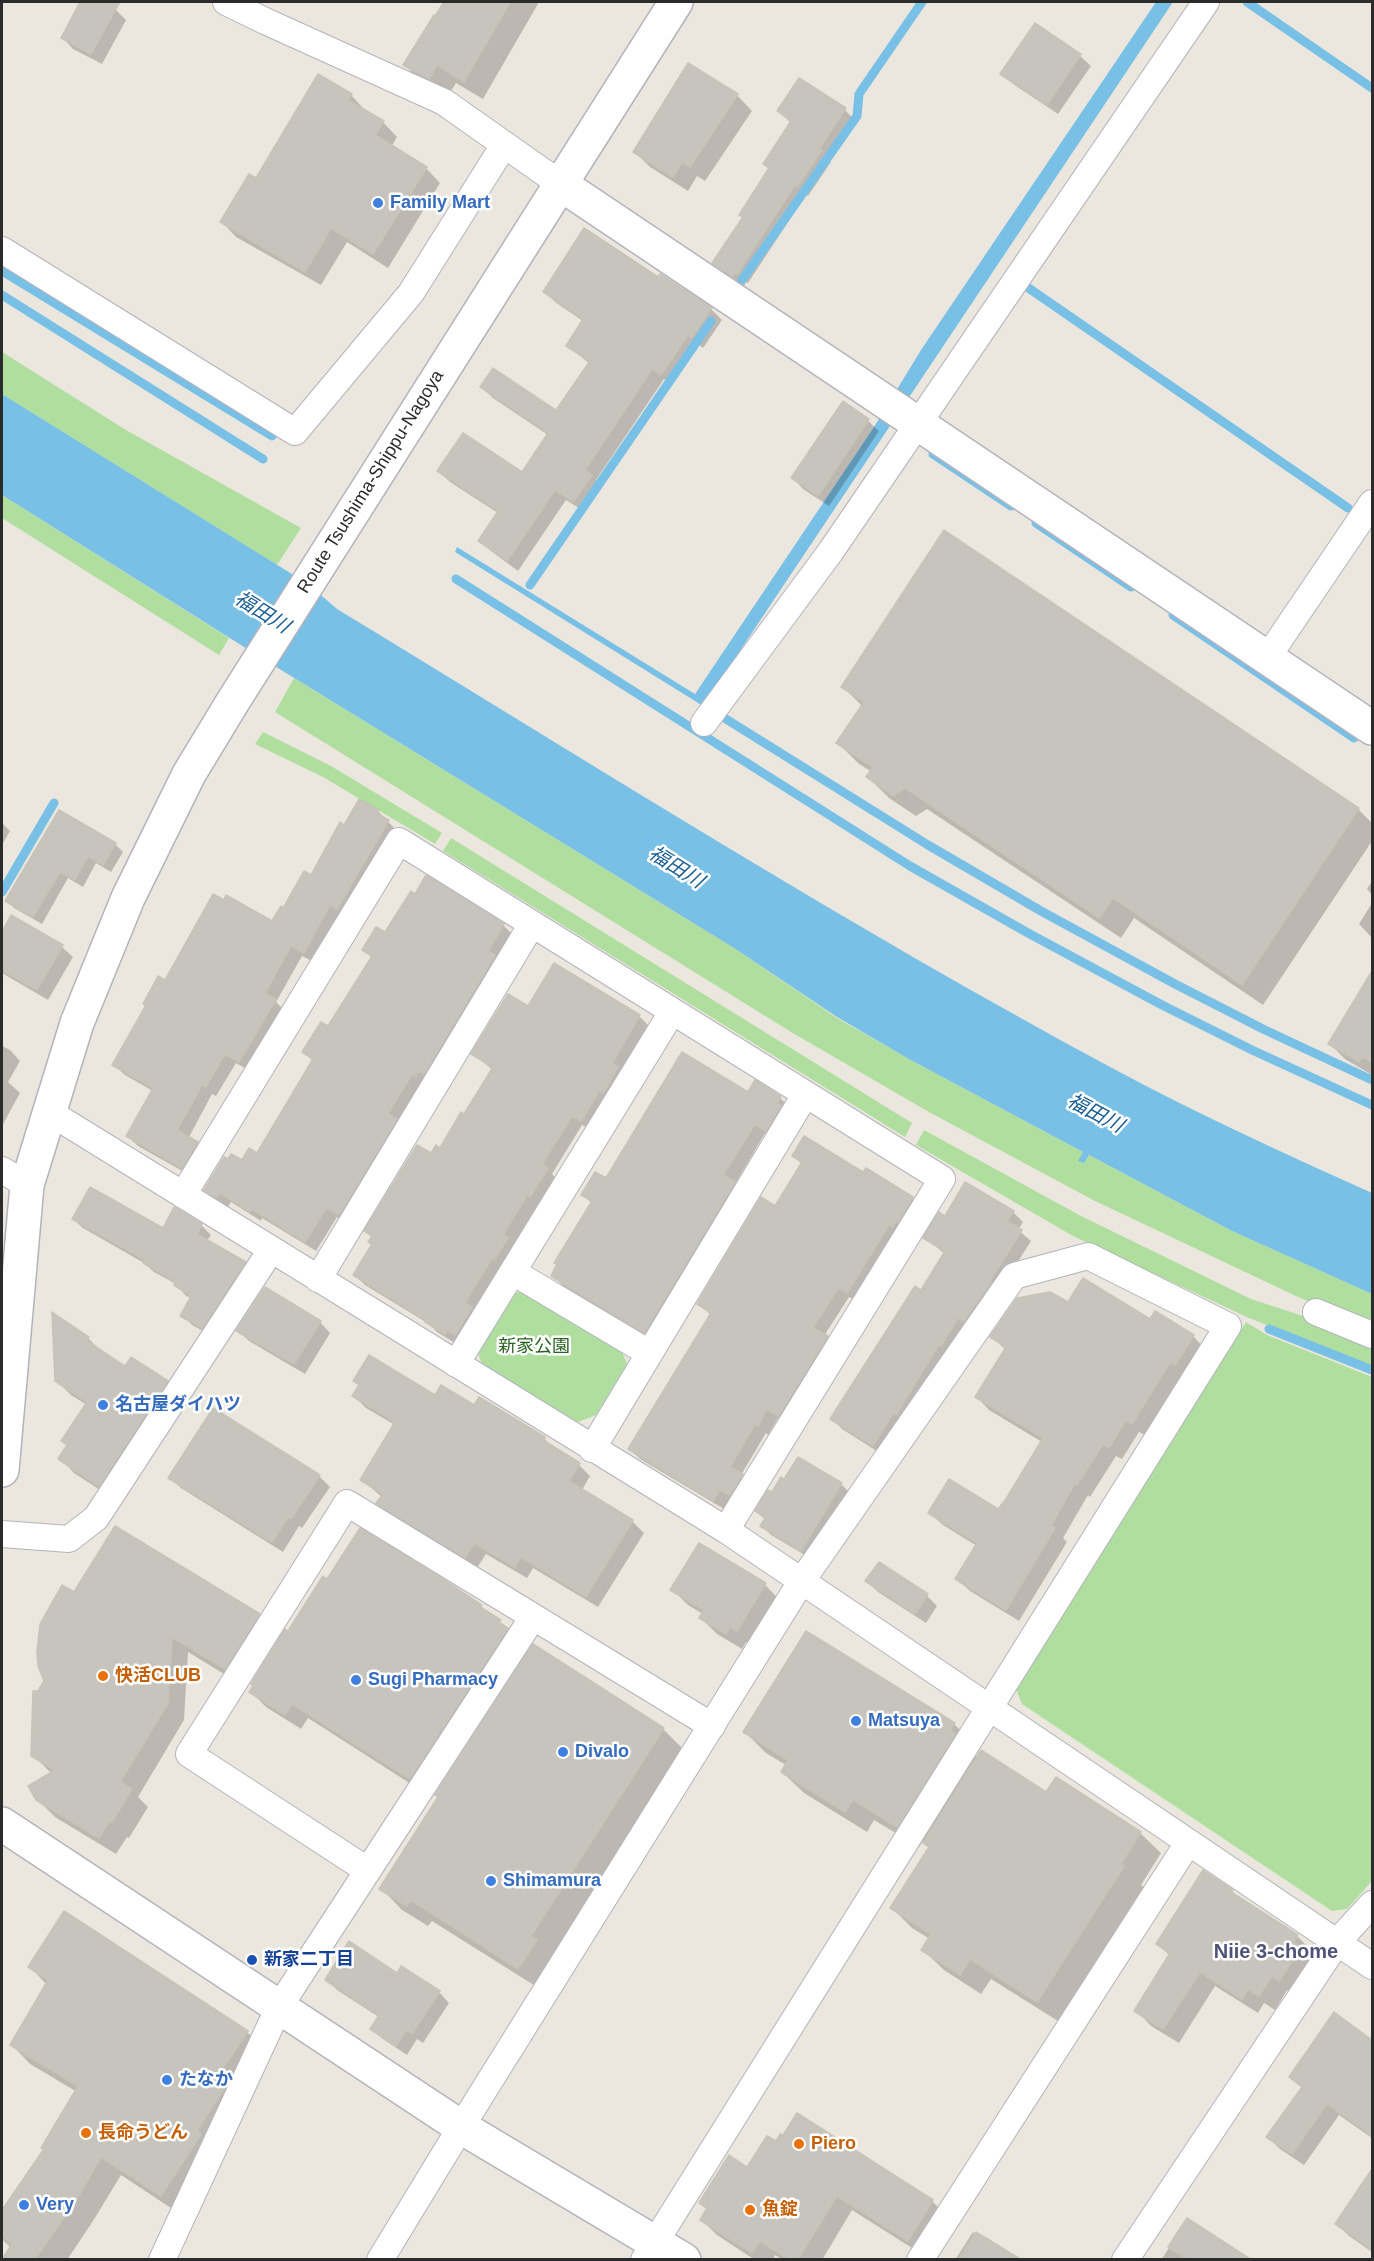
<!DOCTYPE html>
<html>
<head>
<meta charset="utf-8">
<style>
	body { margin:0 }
	#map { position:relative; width:1374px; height:2261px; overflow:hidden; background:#ece7de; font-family:Helvetica,sans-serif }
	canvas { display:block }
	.frame { position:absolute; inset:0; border:3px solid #2b2b2b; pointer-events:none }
</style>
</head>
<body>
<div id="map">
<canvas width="1374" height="2261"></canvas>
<div class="frame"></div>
</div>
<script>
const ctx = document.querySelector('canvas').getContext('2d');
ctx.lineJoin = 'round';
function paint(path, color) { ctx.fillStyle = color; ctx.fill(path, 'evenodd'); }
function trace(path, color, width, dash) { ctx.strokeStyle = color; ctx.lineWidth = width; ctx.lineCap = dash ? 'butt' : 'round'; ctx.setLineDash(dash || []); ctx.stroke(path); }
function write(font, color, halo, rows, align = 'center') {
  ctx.font = font + ' Helvetica,"Noto Sans JP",sans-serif'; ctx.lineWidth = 5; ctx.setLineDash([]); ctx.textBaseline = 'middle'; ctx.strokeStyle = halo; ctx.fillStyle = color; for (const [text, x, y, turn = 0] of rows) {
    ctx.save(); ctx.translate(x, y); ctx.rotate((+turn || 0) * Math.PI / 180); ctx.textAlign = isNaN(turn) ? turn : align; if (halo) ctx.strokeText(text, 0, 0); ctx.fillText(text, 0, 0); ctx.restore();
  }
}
paint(new Path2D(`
	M2,352l124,78 175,98 -24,37 -275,-171z
	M2,495l227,143 -10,17 -217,-137z
	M294,678l440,270 103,70 70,40 176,94 -4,9 10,-6 143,76 140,63v33l-74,-30 -205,-97 -164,-88 -138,-80 -516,-320z
	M263,732l68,34 111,67 -7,11 -112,-67 -68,-33z
	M451,838l461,285 -7,14 -462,-286z
	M924,1130l157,86 170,83 55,18 66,27v23l-123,-49 -176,-82 -157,-91z
	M523,1290l99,62 5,12 -31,51 -18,7 -95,-55 -5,-14 32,-57z
	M1246,1322l21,13 105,42v504l-25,28 -15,2 -310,-207 -6,-15z`), '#afde9f');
paint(new Path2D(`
	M1156,2h17l-470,704 -248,-154 2,-5 238,147 179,-267 47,-77z
	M2,394l306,190 29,25c257,156 512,318 777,460 84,45 171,85 258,124v101l-140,-63 -143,-76 -5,8 -6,-2 5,-9 -176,-94 -70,-41 -103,-69 -474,-291 -258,-162z`), '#79c0e6');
paint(new Path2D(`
	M82,2h19l14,7 11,11 -24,44 -29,-15 -10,-11z
	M445,2h94l-56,97 -27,-16 -8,13 -25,-12 -18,-19z
	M1035,25l45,31 11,10 -33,48 -45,-30 -11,-10z
	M351,95l14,15 -1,2 19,10 14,15 -6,10 35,21 14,15 -52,85 -41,-26 -26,43 -85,-48 -14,-15 34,-42z
	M737,95l15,16 -47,70 -8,-5 -9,15 -38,-24 -15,-15z
	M845,110l10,10 -26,40 2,2 -23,34 -2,-1 -58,88 -2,-1 -2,4 -19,-13 -11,-10 30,-45 26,-49 21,-46 -12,-12z
	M658,280l53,29 11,11 -19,28 -4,-3 -27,40 -8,-6 -68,101 6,7 -17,25 -19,-12 -48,71 -27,-20 -11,-11 18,-27 -48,-31 -11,-11 83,4 26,-40 -55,-37 -11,-11 75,25 33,-48 -22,-18 15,-25 -28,-19 -11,-11z
	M843,403l25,18 11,10 -50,75 -26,-17 -10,-11z
	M842,686l516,123 14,14v18l-109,164 -129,-87 -13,20 -194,-129 -11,7 -27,-18 -21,-21 4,-5 -13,-8 -21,-21 24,-37z
	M378,811l20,21 -84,130 -12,-6 -26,46 9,9 -35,60 -14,-8 -20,33 -4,-2 -24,45 9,5 10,10 -14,23 -55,-31 -10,-10 25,-45 -28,-16 -11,-10 51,-83 108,-59 38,-46 34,-50z
	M60,812l55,32 8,8 -12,20 -15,-9 -13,24 -15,-9 -26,46 -28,-16 -7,-8z
	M2,823l8,8 -8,14z
	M426,877l77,48 11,11 -164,288 -13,-7 -21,34 -54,-33 -1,3 -30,-19 -3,5 -12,-7 -10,-10 37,-28 15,-7 55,-94 -9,-9 24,-24 45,-69 -9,-9 22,-16 29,-38z
	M1372,881v14l-5,-6z
	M1372,903v35l-13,-14z
	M12,917l50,30 11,10 -25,43 -46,-27v-38z
	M1372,974v101l-27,-16 -15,-15z
	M528,1008l111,8 10,10 -57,104 -10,-5 -30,49 5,5 -16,27 -3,-2 -25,41 4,4 -62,94 -18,-11 -8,-8 -64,-39 -10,-10 18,-31v-7l-7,-6 66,-76 8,-5 24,-34 29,-46 -20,-16z
	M2,1046l8,4 10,11 -12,21 12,11 -18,33z
	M748,1094l32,4 11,10 -14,32 -12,-7 -30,51 9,10 -89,148 -92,-56 -10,-11 39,-71 -9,-10z
	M794,1156l69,18 3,-4 46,28 10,10 -64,94 -9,-5 -25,39 13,11 -48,78 -11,-7 -10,17 -2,-2 -25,42 11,11 -28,23 -84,-50 -10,-10 81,-134 -12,-11 77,-96 26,-43z
	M175,1209l26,16 10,10 -4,6 38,22 9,9 -42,64 -20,-11 -10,-10 10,-16 -7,-4 -9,-11 -22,-12 -10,-9 -61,-35 -10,-9 90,11z
	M1013,1212l10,10 -5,8 13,11 -32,51 -116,163 -41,-26 -10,-10 90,-127 23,-38 -20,-16 20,-20z
	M1068,1304l83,17 42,15 12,13 -17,28 -5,-3 -38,61 -6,-3 -17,27 -6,-3 -26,41 -2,-2 -25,43 4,4 -48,79 -49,-30 -13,-12 20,-33 -34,-21 -13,-12 69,-2 43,-69 -53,-32 -12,-13 29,-47 -14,-13z
	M54,1315l34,23 14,14 24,17 41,13 14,15 -67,102 -40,-26 -14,-15 27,-53 -16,-10 -15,-15z
	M320,1322l10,11 -25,41 -56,-33 -11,-10z
	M355,1381l119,26 70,31 11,12 24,15 11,11 -8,14 50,31 12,12 -46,74 -65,-39 -6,10 -41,-24 -9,14 -87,-53 -12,-12 4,-6 -20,-17 33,-55 -29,-17 -12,-12 6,-10z
	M799,1459l42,25 9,9 -40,65 -39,-23 -9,-9 4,-6 -9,-9 28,-30z
	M319,1476l11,11 -28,41 -3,-2 -16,26 -102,-64 -11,-10z
	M867,1581l60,15 10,10 -11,17 -48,-31z
	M765,1585l16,16 -28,45 -7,-4 -4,7 -25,-15 -16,-16 2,-4 -15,-9 -16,-16z
	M74,1594l185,21 17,17 -34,53 -54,-33 -4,68 -46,77 10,10 -19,31 -2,-1 -11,17 -61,-37 -18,-18 15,-25 -19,-19 6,-63 6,-11z
	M481,1606l41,38 -97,149 -117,-75 -7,11 -35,-22 -15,-15 37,-59z
	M534,1646l129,83 22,22 -145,238 -108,-68 -4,5 -26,-16 -21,-22z
	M954,1724l21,21 -4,7 7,6 69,36 93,39 21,20 -20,32 3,2 -86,134 -67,-42 -10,15 -37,-24 -21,-20 7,-11 -18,-11 -20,-20 38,-60 -7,-7 -4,6 -45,-27 -7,12 -63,-39 -22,-21 4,-7 -20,-12 -21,-21z
	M1232,1891l9,10 56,35 15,15 -3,6 6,6 -20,32 -8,-5 -12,20 -11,-7 -6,10 -43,-27 -36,57 -28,-17 -15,-16 34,-54 -12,-12z
	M30,1967l217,65 19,19 -86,163 -59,-39 -28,46 -26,39h-56l-4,-5 4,-7 -9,-9v-26l43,-64 32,-57 -47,-28 -18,-19 35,-60z
	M397,1975l42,17 10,11 -26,40 -6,-4 -10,16 -24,-16 -11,-10 7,-12 -42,-27 -10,-11z
	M1372,2039v99l-33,-23 -35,50 -24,-16 -12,-12 34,-49 -11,-11z
	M798,2115l134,86 15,15 -24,39 -71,-45 -30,50h-39l-8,-5 -2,5h-18l-38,-25 -15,-15 6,-10 -7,-7 47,-34 35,-32z
	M1372,2172v80l-23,-16 -12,-12z
	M1187,2220l41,27 12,13h-79z
	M973,2232l43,28h-61z`), '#0003');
trace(new Path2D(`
	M1247,2l125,86
	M2,271l270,165
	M742,280l115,-164 2,-22 63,-92
	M1027,287l321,221
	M2,295l261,164
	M933,454l78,52
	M1036,523l95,64
	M456,579l454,287 118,67 134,72 90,45 120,55
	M530,585l181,-264
	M1173,615l181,123
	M726,719l202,126 113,66 134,73 90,46 107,50
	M2,892l52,-89
	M1269,1329l103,41`), '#79c0e6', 9);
const building = new Path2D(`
	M80,2h40l-29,52 -30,-16z
	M444,2h66l-46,80 -27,-17 -8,14 -26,-14 31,-50 1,1z
	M1035,23l46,31 -34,51 -47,-31z
	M688,63l50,31 -48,73 -8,-5 -9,15 -40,-25z
	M318,74l34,20 -4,6 36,21 -9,14 52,32 -54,87 -42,-26 -26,44 -85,-50 29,-48 7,4z
	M799,78l47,30 -27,41 3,1 -25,37 -2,-2 -58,89 -2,-1 -3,4 -20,-14 31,-46 -4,-2 30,-47 -6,-4 28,-43 -14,-10z
	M584,228l74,49 2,-3 52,34 -21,30 -3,-3 -27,40 -9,-6 -67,101 7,5 -19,27 -18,-12 -48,71 -29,-20 20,-30 -61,-40 26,-38 59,39 26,-39 -68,-46 13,-19 63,42 34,-49 -24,-15 17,-27 -40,-27z
	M843,401l26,18 -51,77 -27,-18z
	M944,530l415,278 -117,177 -129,-87 -14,20 -194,-130 -12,8 -27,-19 7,-10 -37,-24 28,-41 -23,-15z
	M359,799l20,11 -2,4 12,6 -52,89 -7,-4 -26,48 -13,-7 -26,47 11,6 -37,63 -14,-8 -19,33 -4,-2 -25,45 21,12 -16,26 -56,-32 27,-48 -41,-23 34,-60 -3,-1 15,-28 7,4 48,-86 11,6 2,-5 46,26 9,-15 2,2 21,-37 7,4 29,-53 4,3z
	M59,810l57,33 -13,22 -15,-9 -13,24 -15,-8 -27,45 -28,-16z
	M426,875l78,49 -16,27 7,4 -71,119 -5,-3 -3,5 -4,-2 -24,40 9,5 -58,96 -13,-7 -21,34 -53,-33 -2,3 -30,-19 -3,5 -13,-8 20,-33 4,2 3,-5 11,6 7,-12 8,5 56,-94 -11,-7 19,-30 7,4 44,-70 -10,-6 14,-23 9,5 26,-41 4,3z
	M11,915l52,30 -26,45 -35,-20v-38z
	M554,963l86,52 -28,49 6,3 -15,26 -4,-2 -18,30 -9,-5 -30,48 6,4 -18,29 -3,-2 -24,40 5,3 -14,22 -2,-2 -27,45 7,4 -17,28 -8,-5 -2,4 -20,-12 1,-2 -73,-45 19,-31 -4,-2 4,-6 -8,-5 53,-86 14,8 5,-8 4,3 21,-36 3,2 29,-47 -22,-13 37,-60 20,12z
	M1372,971v91l-10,-5 -3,5 -31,-18z
	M682,1052l66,40 7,-12 26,17 -4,7 4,2 -15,25 -11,-7 -32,51 12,7 -91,151 -93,-57 6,-12 -3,-1 38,-62 -11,-6 14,-23 11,6z
	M804,1136l59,36 3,-4 47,29 -15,25 -2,-1 -4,6 -3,-2 -42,68 -9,-5 -25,40 15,8 -50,80 -11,-7 -9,17 -3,-2 -25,43 13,7 -13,21 -10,-5 -7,11 -85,-52 83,-136 -14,-9 64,-107 14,9 27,-44 -10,-6z
	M965,1182l49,29 -7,10 15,9 -32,51 1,1 -27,39 -6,-3 -17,28 -2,-2 -43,71 -3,-2 -20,33 -43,-27 85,-133 6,4 24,-39 -22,-13 16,-26 6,4z
	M90,1187l73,41 11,-21 28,17 -5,10 49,28 -44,66 -22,-12 11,-20 -17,-11 2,-3 -33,-19 2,-3 -73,-41z
	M1083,1278l67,41 5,-8 39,24 -19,30 -5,-3 -38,62 -6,-4 -17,28 -6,-4 -26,41 -2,-2 -24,43 4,2 -49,82 -51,-31 22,-36 -49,-30 21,-34 49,30 8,-10 37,-61 -68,-41 31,-50 -16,-10 27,-39 33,-6 18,10z
	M265,1287l56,34 -27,43 -58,-33z
	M52,1312l37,25 -3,3 39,26 6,-9 37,24 -69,105 -41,-27 9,-14 -6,-4 26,-39 -32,-21z
	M369,1355l66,40 6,-10 33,20 5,-8 66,40 -2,3 37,23 -11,18 64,39 -47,77 -65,-40 -6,10 -41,-24 -9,15 -89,-55 7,-9 -23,-14 35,-58 -43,-26 7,-11 -6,-4z
	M213,1408l107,67 -29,44 -3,-2 -16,25 -104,-64z
	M798,1457l44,26 -41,68 -41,-25 5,-8 -10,-7 13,-21 4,2 9,-15 3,2z
	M115,1526l145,88 -35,55 -53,-32 -4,66 -48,79 12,7 -20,33 -3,-1 -10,17 -63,-38 -8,-14 27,-16 -24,-14 2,-65h5l6,-10 -6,-15 -1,-14 3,-28 22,-39 12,7z
	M360,1528l89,55 33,22 -2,2 21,13 -2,2 9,6 -98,151 -118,-75 -7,11 -36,-23 4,-6 -2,-2 34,-55 3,2 35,-55 4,3z
	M699,1543l67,40 -29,48 -7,-4 -4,7 -27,-16 5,-8 -34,-20z
	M879,1562l49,32 -13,20 -50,-33z
	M806,1631l149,92 -5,7 5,4 -58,93 -44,-27 -8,12 -64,-40 7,-12 -45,-28z
	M533,1644l131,84 -133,208 6,4 -19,29 -107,-69 -4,6 -28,-17 59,-92 -3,-2z
	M981,1750l65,42 10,-15 85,55 -20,32 3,2 -87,136 -67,-43 -10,16 -39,-25 10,-16 -41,-26 39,-61 -6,-4z
	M1203,1870l30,20 -2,2 67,43 -4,7 7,5 -22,34 -7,-5 -13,20 -11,-7 -6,10 -42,-27 -37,57 -29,-18 36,-58 -14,-9z
	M64,1911l184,120 -33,49 10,7 -28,44 4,3 -40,62 -60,-39 -26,45 -40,57h-33l10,-15 -10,-7v-27l42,-61 -3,-1 37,-62 -68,-41 38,-65 -20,-13z
	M349,1941l48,32 4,-7 39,25 -28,43 -6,-4 -10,16 -26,-17 9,-14 -54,-35z
	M1334,2012l38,28v96l-45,-32 -35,50 -26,-17 36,-50 -13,-10z
	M797,2113l136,87 -25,41 -71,-45 -39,63h-9l-29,-18 -8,12 -52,-33 7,-12 -8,-5 30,-48 18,12 20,-31 9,5 4,-7 3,1z
	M1372,2169v81l-37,-26z
	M1187,2218l63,41h-63l-19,-12z
	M976,2232l44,27h-61z`);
paint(building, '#c7c4be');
trace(building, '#c7c3b8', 1.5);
const street = new Path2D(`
	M226,2l39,19 179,81 115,81
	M2,250l293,182 116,-139 93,-148
	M1267,658l105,-155
	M704,723l127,-172 375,-549
	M49,1112l677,418 646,436
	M2,1170l25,15
	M183,1195l216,-354 543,338 -216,351
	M513,1272l136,81
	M318,1279l214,-355
	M1316,1312l56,23
	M456,1364l216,-352
	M592,1449l213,-354
	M2,1534l67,5 27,-21 175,-268
	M367,1870l-178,-116 158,-251 365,223
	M162,2260l117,-253 254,-390
	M380,2260l81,-133 340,-545 213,-306 74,-20 140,70 -584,934
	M920,2260l268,-417
	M1125,2260l213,-319 34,-37`);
const secondary = new Path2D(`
	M559,183l813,545
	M2,1470l25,-285 50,-162 51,-125 61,-124 43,-71 444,-701
	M2,1824l459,303 223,133`);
trace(street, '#b2b3bd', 28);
trace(secondary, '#b2b3bd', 36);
trace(street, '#fff', 26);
trace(secondary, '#fff', 33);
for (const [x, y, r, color] of [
	[378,203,6,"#3f7fe0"],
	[103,1405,6,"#3f7fe0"],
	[103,1676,6,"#e8710a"],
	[356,1680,6,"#3f7fe0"],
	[856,1721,6,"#3f7fe0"],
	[563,1752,6,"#3f7fe0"],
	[491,1881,6,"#3f7fe0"],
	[252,1960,6,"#1a4fb4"],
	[167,2080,6,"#3f7fe0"],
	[86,2133,6,"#e8710a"],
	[799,2144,6,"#e8710a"],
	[24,2205,6,"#3f7fe0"],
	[750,2210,6,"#e8710a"]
]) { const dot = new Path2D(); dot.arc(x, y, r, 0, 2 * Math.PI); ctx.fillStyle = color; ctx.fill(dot); trace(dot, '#fff', 2); }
write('bold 18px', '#366cbe', '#fff', [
	["Family Mart",390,203],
	["名古屋ダイハツ",115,1405],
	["Sugi Pharmacy",368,1680],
	["Matsuya",868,1721],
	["Divalo",575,1752],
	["Shimamura",503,1881],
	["たなか",179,2080],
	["Very",36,2205]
], 'left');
write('18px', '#2b2b2b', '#fff', [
	["Route Tsushima-Shippu-Nagoya",371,482,-58]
]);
write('18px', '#286320', '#fff', [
	["新家公園",534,1347]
]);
write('bold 18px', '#c56008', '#fff', [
	["快活CLUB",115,1676],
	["長命うどん",98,2133],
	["Piero",811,2144],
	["魚錠",762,2210]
], 'left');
write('bold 18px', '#164399', '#fff', [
	["新家二丁目",264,1960]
], 'left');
write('italic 20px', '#185e93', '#fff', [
	["福田川",262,613,32],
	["福田川",676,868,32],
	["福田川",1095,1114,28]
]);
write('bold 20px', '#4f5379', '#fff', [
	["Niie 3-chome",1276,1952]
]);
</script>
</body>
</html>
